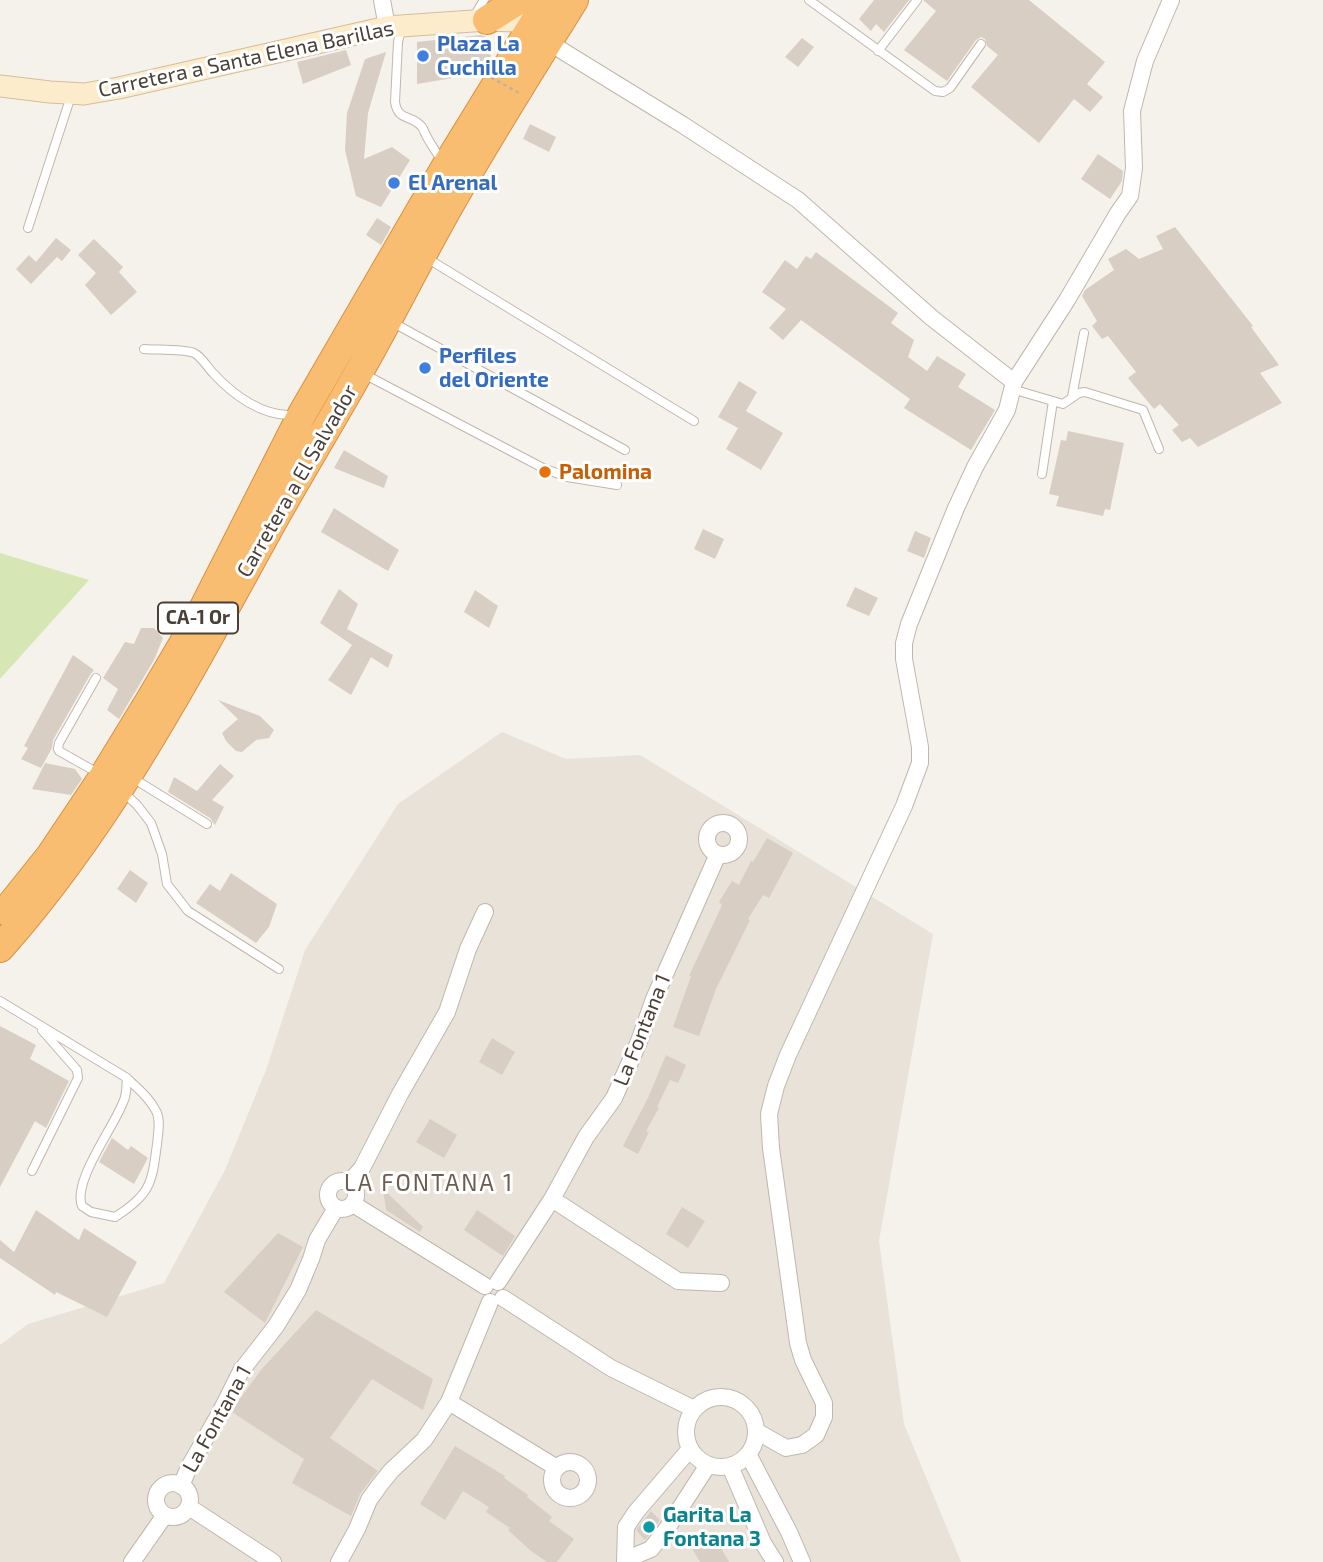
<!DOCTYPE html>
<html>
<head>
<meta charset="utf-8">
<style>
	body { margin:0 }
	canvas { display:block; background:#f5f1eb }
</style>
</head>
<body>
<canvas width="1323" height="1562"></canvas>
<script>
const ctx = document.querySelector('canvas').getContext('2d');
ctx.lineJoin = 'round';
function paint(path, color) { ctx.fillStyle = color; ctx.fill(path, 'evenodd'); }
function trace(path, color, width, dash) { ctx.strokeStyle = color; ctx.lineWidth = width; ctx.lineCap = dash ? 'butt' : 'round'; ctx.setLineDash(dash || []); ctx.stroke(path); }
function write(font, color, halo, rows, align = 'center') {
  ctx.font = font + ' "Exo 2",sans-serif'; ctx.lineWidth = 6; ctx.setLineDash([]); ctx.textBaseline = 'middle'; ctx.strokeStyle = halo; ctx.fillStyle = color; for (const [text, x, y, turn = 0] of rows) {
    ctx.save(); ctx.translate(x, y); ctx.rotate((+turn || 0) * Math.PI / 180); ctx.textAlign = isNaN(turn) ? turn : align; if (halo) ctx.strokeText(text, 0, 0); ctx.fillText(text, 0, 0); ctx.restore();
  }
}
paint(new Path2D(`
	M502,732l64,27 74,-4 293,179 -54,307 25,183 57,138h-961v-217l28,-21 136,-41 61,-113 41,-100 39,-120 93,-146z`), '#e8e2d9');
paint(new Path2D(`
	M0,553l89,27 -89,99z`), '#d6e7b5');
paint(new Path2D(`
	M874,0h35l-25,32 -8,-8 -5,7 -12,-12z
	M923,0h106l76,62 -18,22 16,13 -13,15 -16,-13 -35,44 -68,-56 27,-32 -11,-9 -2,-7 -4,-2 -5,3 -29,41 -43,-31 32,-39z
	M481,35l6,2 4,20 -9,16 -65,11v-42z
	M802,38l12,9 -16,20 -13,-10z
	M346,50l5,15 -48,19 -6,-22z
	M386,52l-18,61 -4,46 28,-12 18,13 -29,47 -25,-11 -11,-46 2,-37 18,-54z
	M530,124l26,13 -7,15 -26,-13z
	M1098,154l25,17 -1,10 -12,18 -29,-20z
	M377,218l14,9 -10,18 -15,-10z
	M1175,227l78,99 -2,1 28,38 -19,8 22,30 -84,44 -8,-9 -8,4 -10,-12 7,-5 -19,-21 -6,5 -26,-31 8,-6 -28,-36 -6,3 -10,-13 5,-5 -15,-25 3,-6 29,-20 -6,-11 18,-10 13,10 24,-10 -7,-13z
	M56,238l15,12 -9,11 -5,-4 -26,27 -15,-15 13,-14 7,7z
	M94,239l29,28 -4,5 18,20 -26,23 -26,-30 11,-12 -18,-18z
	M816,252l82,61 -7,10 23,17 -6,17 19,14 10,-15 29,18 -8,13 37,23 -24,40 -67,-42 6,-9 -109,-79 -18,20 -14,-12 17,-19 -24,-17 23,-32 12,9 9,-13 5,3z
	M739,381l18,11 -11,19 37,22 -22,37 -35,-21 12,-21 -20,-11z
	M1068,431l56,12 -14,67 -5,-1 -2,7 -47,-10 3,-10 -10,-2 12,-54 5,1z
	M344,450l44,26 -4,12 -50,-20z
	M334,508l65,42 -11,21 -67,-39z
	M703,529l21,10 -9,20 -21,-10z
	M915,531l16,7 -7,20 -17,-7z
	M855,587l23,11 -9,18 -23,-10z
	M339,589l19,15 -11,25 46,26 -5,13 -17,-11 -20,38 -23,-15 24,-35 -32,-22z
	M475,590l23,16 -9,22 -25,-16z
	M141,628h13l9,10 -9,22 -35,59 -12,-9 11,-21 -15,-11 22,-36 9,2z
	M73,655l21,15 -4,5 -37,65 -1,8 -11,20 -20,-9 7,-11 -4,-2z
	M218,700l42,16 14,14 -5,8 -13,2 -14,12 -6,-1 -10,-10 -4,-8 16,-14z
	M45,763l30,6 7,10 -11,16 -39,-6z
	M220,764l14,12 -22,24 12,7 -9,18 -5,-7 -42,-26 6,-15 23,14z
	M767,838l26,15 -24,45 -6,-3 -15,24 2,1 -34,69 -17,47 -26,-9 18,-51h-2l33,-71 -3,-3 13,-21 7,4 12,-24 2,1z
	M130,870l18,13 -12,20 -19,-14z
	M231,873l46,31 -8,23 -13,16 -60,-40 14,-19 10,7z
	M0,1026l36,19 -6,14 39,22 -23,47 -11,-7 -35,66z
	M492,1038l23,14 -13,23 -23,-13z
	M666,1055l20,10 -8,18 -8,-3 -13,27 2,1 -13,23 3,1 -11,22 -15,-8 25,-48z
	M430,1119l27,16 -13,23 -28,-16z
	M112,1138l16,12 3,-4 17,12 -14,26 -35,-22z
	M383,1189l40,38 -3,5 -34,-22z
	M682,1207l23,14 -17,27 -22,-14z
	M36,1210l43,30 5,-12 53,34 -30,55 -51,-25 -1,3 -55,-37v-18l14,12z
	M477,1210l38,26 -12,20 -39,-26z
	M278,1233l25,14 -38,76 -41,-31z
	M316,1310l117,69 -10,31 -51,-31 -42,59 48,33 -18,23 -9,22 -59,-33 12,-24 -72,-47 5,-9 24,-33z
	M455,1446l50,30 -1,2 24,17 -1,2 25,20 -3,4 25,18 -17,23h-10l-16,-11 -23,-21 2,-2 -24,-16 3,-5 -26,-16 -18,29 -25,-16z
	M651,1511l9,9 -15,20 -9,-10z
	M714,1536l15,26h-29l-8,-14z`), '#d9cec3');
const lane = new Path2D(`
	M809,0l126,91 8,1 7,-4 31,-44
	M473,18l11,-18
	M402,26l-4,16 -3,60c3,20 17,12 27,25 2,3 3,7 5,10 4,8 10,16 15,24
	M878,51l39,-51
	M28,228l43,-132
	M425,257l269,164
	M390,321l235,129
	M144,349c12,1 40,0 50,4 8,4 13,14 19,20 20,22 50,44 81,42
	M362,373l181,95 24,9 50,8
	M1012,389l51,15 16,-11 6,-1 58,18 16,39
	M1072,397l12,-64
	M1042,474l11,-73
	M96,678l-37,65 -1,6 1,2 39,22
	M131,777l76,47
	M122,791l15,14 14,18 11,31 5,30 21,27 91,58
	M0,1001l127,77c10,10 23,20 29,33 5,9 2,23 1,33 -5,40 -7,51 -42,73l-24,-5 -9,-6c-10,-25 33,-80 42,-106 3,-7 2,-15 3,-22
	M32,1171l46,-93 -1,-8 -35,-40`);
const street = new Path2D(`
	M382,0l5,27
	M548,42l135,83 115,75 134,118 82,64
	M707 839a16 16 0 1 1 32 0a16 16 0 1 1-32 0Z
	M328 1195a14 14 0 1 1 28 0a14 14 0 1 1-28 0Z
	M349,1183l13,-15 38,-74 47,-82 21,-63 17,-37
	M552,1199l126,82 43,2
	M353,1204l132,82
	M498,1282l54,-83 34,-62 28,-39 24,-54 16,-45 64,-145
	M503,1298l108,70 83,41
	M686 1432a35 35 0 1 1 70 0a35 35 0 1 1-70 0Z
	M449,1402l108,66
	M756,1431l30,17 16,-3 14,-10 8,-18v-14l-21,-43 -5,-17 -27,-195 -2,-34 7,-28 12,-31 116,-249 16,-43v-16l-16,-88v-16l5,-19 47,-116 19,-41 32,-57 7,-28 53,-82 51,-87 12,-17 4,-28 -2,-57 13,-50 26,-61
	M748,1454l41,78 13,30
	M552 1480a18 18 0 1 1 36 0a18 18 0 1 1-36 0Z
	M730,1466l33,77 12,19
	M156 1500a17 17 0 1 1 34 0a17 17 0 1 1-34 0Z
	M181,1486l8,-19 31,-54 21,-42 35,-45 22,-36 13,-31 6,-19 19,-32
	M189,1507l84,55
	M625,1560l26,-11 15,-19 42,-65
	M132,1562l33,-47
	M339,1562l18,-33 12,-29 10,-14 12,-15 33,-31 25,-38 41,-100
	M625,1562l1,-35 10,-15 54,-63`);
const secondary = new Path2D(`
	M0,86l50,6 34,2 35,-6 268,-61 100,-7 28,1 18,4`);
const highway = new Path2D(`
	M487,20l32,-20
	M6,911l44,-55 53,-79 47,-77 50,-85 102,-201 144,-248 102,-166
	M0,948c113,-127 191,-279 273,-427 28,-50 58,-99 86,-149 28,-49 53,-99 80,-148 42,-76 89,-150 135,-224`);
trace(lane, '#c0b7ad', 10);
trace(street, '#c0b7ad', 18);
trace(secondary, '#d3be9c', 23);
trace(highway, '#d99040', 30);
trace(lane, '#fff', 8);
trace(street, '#fff', 16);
trace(secondary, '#fdeccc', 21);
trace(highway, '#f9bd71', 28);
trace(new Path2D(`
	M485,74l34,19`), '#c1b19f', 2.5, [3.5, 3.5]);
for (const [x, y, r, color] of [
	[423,56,7,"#3f7fe0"],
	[394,183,7,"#3f7fe0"],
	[425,368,7,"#3f7fe0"],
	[545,472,7,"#e8710a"],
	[649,1527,7,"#0f9aa8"]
]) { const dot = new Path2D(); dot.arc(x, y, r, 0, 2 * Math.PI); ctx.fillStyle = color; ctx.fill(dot); trace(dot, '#fff', 2.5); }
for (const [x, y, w] of [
	[198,618,80]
]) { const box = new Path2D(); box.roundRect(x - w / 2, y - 15.5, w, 31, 5); ctx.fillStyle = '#fff'; ctx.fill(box); trace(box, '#494139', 2); }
write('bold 19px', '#494139', null, [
	["CA-1 Or",198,618]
]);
write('bold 21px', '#366cbe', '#fff', [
	["Plaza La",437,44],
	["Cuchilla",437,68],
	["El Arenal",408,183],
	["Perfiles",439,356],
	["del Oriente",439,380]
], 'left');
write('21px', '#494139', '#fff', [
	["Carretera a Santa Elena Barillas",246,59,-12],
	["Carretera a El Salvador",297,481,-60],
	["La Fontana 1",642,1030,-68],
	["La Fontana 1",217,1419,-61]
]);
write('bold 21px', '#c56008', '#fff', [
	["Palomina",559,472]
], 'left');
write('bold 21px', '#0d838f', '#fff', [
	["Garita La",663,1515],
	["Fontana 3",663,1539]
], 'left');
ctx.letterSpacing = '2px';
write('23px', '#6b5d50', '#fff', [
	["LA FONTANA 1",429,1183]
]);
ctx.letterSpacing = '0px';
</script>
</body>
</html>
